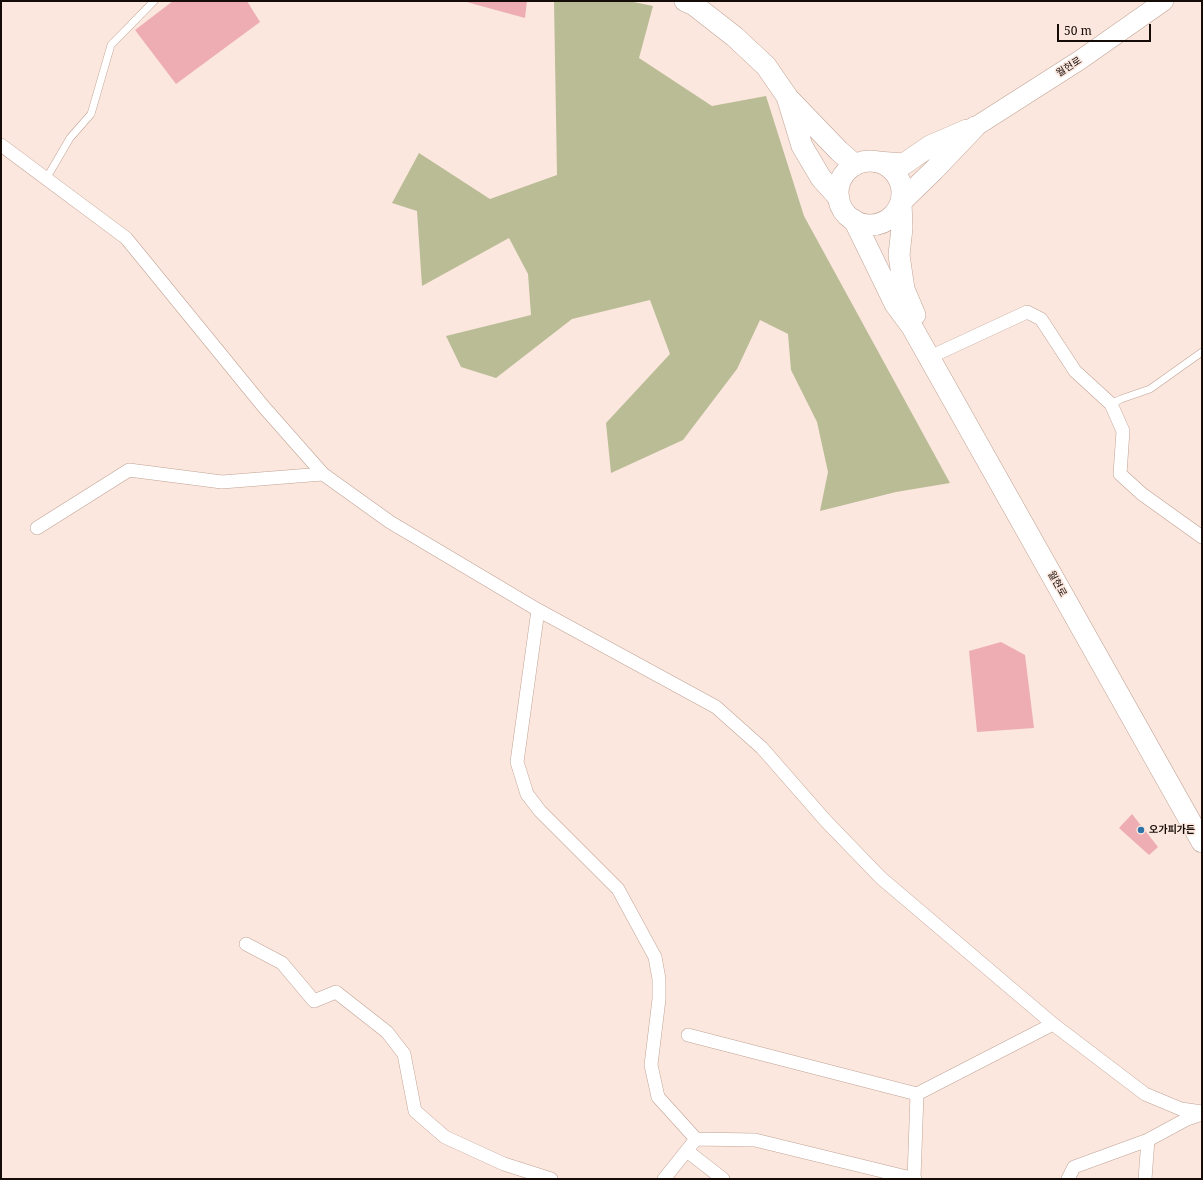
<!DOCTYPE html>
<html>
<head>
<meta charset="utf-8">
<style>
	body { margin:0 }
	#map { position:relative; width:1203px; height:1180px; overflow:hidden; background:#fbe7de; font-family:"Noto Serif",serif }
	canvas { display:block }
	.frame { position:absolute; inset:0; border:2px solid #160c07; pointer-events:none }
	.scale { position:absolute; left:1057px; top:24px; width:94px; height:18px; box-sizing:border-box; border:2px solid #160c07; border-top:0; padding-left:5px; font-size:12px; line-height:14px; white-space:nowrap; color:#160c07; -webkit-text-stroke:3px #fbe7de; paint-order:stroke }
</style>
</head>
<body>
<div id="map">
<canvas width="1203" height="1180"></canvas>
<div class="frame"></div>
<div class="scale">50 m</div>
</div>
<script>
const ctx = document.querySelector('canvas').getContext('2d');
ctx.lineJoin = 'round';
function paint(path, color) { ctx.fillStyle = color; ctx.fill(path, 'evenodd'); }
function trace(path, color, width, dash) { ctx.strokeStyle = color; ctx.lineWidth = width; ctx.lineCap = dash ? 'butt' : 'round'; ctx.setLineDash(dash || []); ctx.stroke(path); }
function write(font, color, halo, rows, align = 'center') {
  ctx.font = font + ' "Noto Serif","Noto Sans KR",serif'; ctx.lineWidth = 3; ctx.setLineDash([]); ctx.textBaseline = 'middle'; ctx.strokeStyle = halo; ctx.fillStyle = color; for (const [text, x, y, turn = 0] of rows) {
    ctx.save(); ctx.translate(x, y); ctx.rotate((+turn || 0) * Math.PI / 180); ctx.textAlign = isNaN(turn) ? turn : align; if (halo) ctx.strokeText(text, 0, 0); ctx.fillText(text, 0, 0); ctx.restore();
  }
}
paint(new Path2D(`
	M554,1h75l24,5 -14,52 73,48 54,-10 38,120 146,267 -54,9 -76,19 8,-39 -11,-50 -26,-52 -3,-36 -28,-14 -23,49 -54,71 -72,33 -5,-50 64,-69 -20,-54 -78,19 -76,59 -35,-11 -15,-31 85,-21 -3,-41 -19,-36 -87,48 -5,-75 -25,-8 27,-50 71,46 67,-24z`), '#babc96');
paint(new Path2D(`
	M173,1h74l13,21 -84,62 -41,-54z
	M463,1h64l-2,17z
	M1001,642l24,13 9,73 -57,4 -8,-81z
	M1132,814l26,33 -9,8 -30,-27z`), '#edadb2');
const lane = new Path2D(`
	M46,179l24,-41 21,-24 20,-69 43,-44
	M1111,404l10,-5 29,-10 52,-37`);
const street = new Path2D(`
	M1,145l125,93 137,168 60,68 67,48 148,88 178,97 46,41 63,72 56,58 172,146 92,70 36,15 21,3
	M930,357l97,-45 14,7 34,52 36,33 12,27 -3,43 22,20 60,43
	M37,528l92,-58 93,12 101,-8
	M538,610l-21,152 10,32 13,17 78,78 37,68 4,22v20l-8,66 7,32 38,42 59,1 160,39
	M246,944l36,19 32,38 22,-9 51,40 17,22 11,57 30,26 59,27 47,15
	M688,1035l229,59
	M687,1151l36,28
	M664,1179l32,-40
	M914,1179l3,-85 136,-70
	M1068,1179l6,-12 74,-27 39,-21 15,-5
	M1145,1179l3,-39`);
const secondary = new Path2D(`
	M975,127l105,-67 84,-59`);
const primary = new Path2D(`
	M685,1l9,4 41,32 31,29 22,32 51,53 16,14
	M788,100l14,46 19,32 18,20
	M838 193a32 32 0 1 1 64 0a32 32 0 1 1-64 0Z
	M877,162l27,2 26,-18 37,-16
	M854,220l41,84 17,23 290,515
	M915,315l-11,-26 -5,-34 3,-27 -1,-26 33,-32 41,-43`);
trace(lane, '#c1a294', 8);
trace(street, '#c1a294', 14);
trace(secondary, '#c1a294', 20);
trace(primary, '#c1a294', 22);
trace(lane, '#fff', 7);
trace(street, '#fff', 13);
trace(secondary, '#fff', 19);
trace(primary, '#fff', 21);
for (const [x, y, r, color] of [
	[1141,830,4,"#2f74a9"]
]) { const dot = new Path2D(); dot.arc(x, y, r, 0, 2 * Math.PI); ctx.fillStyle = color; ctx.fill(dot); trace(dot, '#fbe7de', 1.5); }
write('10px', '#160c07', '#fbe7de', [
	["월현로",1069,67,-33],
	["월현로",1057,584,61]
]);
write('bold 10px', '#160c07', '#fbe7de', [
	["오가피가든",1149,830]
], 'left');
</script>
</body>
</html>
